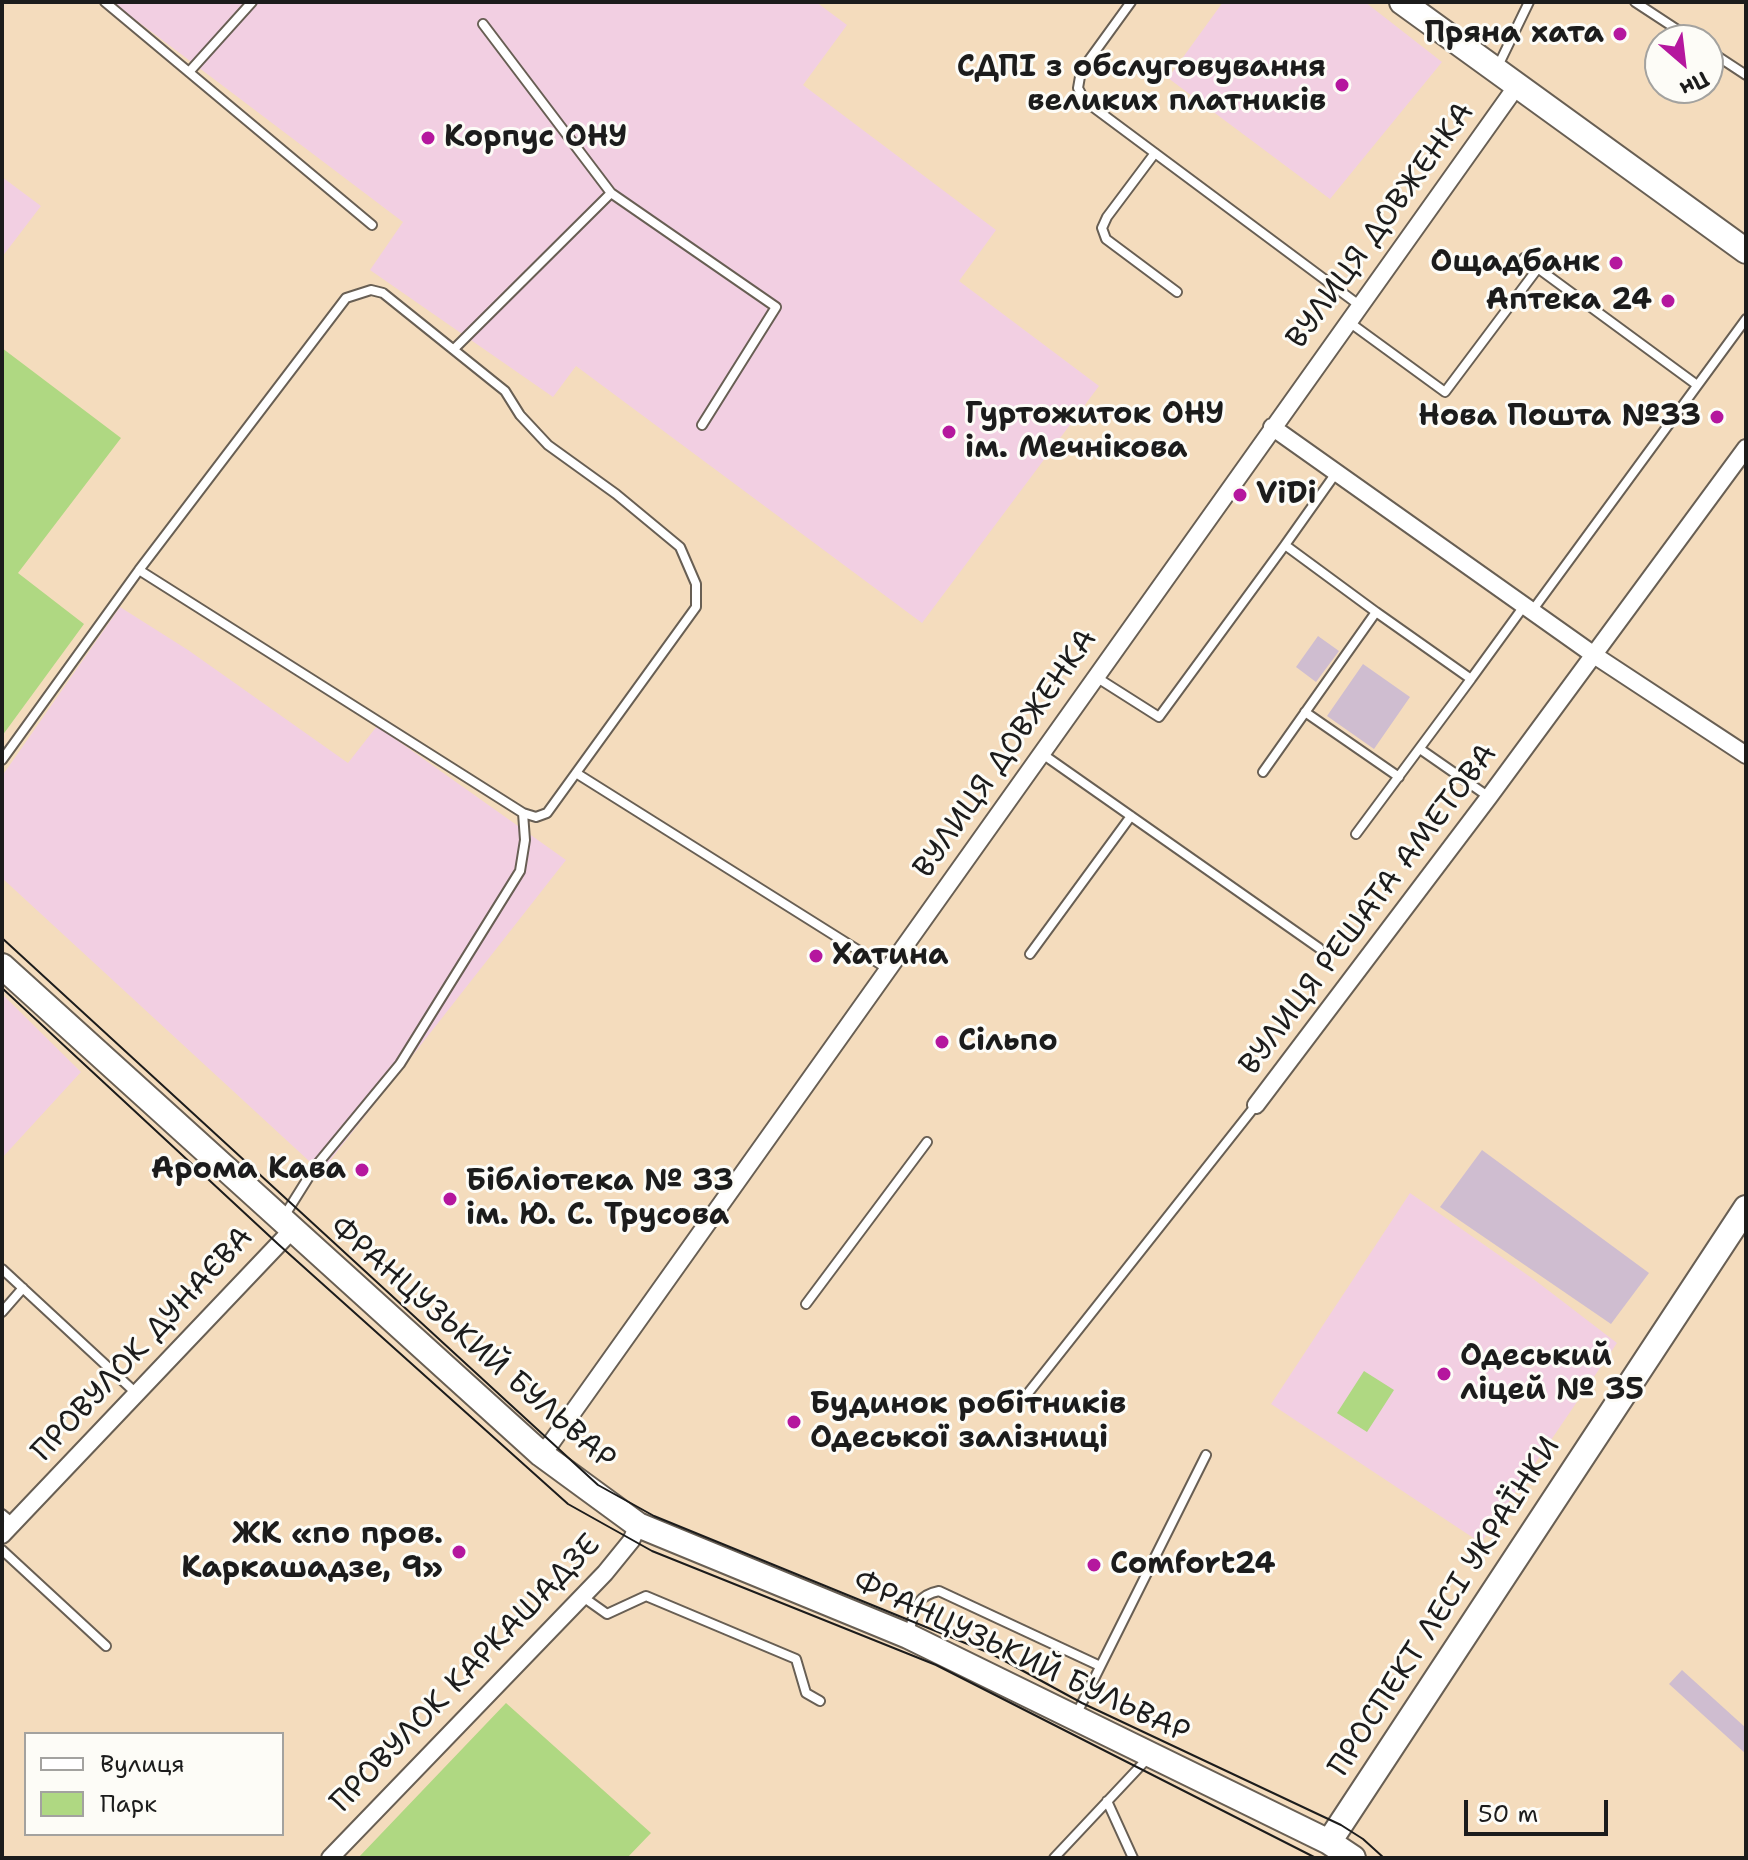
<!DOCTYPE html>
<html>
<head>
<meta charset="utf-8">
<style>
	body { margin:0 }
	#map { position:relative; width:1748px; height:1860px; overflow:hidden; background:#f4dcbd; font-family:"Shantell Sans",sans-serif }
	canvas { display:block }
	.frame { position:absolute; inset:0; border:4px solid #1c1c1c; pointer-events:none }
	.legend { position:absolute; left:24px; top:1732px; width:260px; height:104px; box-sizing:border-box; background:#fdfcf7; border:2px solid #a3a29f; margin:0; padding:10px 14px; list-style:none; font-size:24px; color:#1c1c1c }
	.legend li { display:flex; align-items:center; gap:16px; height:40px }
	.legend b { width:40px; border:2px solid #a3a29f }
	.north { position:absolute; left:1644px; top:24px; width:80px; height:80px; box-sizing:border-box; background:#fdfcf7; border:2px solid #a3a29f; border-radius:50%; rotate:152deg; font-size:22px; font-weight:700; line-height:32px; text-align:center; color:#1c1c1c }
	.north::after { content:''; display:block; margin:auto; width:28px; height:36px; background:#b5179e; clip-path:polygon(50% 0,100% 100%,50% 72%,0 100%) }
	.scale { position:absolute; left:1464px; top:1800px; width:144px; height:36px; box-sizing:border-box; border:4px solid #1c1c1c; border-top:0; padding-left:10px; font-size:24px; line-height:28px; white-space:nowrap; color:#1c1c1c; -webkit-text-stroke:6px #fdfcf7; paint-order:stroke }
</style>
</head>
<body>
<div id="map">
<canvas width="1748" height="1860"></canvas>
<div class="frame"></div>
<ul class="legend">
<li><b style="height:10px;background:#fff"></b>Вулиця</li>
<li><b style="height:22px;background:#afd882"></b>Парк</li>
</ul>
<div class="north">Пн</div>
<div class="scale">50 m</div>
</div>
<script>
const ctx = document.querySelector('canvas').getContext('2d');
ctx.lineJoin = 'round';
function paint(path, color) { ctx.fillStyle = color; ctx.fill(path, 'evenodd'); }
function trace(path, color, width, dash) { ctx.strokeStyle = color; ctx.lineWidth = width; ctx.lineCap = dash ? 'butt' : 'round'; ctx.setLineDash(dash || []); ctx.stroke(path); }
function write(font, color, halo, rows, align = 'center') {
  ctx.font = font + ' "Shantell Sans",sans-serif'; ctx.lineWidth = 6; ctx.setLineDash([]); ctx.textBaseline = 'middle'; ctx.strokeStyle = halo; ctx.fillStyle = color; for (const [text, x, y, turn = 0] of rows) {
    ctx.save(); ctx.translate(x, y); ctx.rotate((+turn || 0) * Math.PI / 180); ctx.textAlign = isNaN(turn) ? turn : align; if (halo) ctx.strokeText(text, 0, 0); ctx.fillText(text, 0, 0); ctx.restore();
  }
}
paint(new Path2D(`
	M112,2h704l31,23 -44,60 193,145 -37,51 140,105 -177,237 -346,-257 -23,31 -183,-127 33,-48z
	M1223,2h142l77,60 -112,137 -162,-121z
	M2,177l39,29 -39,51z
	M120,607l68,43 160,113 29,-37 189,134 -245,312 -319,-294v-102z
	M2,994l79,78 -79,86z
	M1410,1193l126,88 81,62 -136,200 -210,-139z`), '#f2cfe2');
paint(new Path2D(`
	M1318,636l21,15 -23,31 -20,-15z
	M1363,664l47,33 -36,52 -47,-33z
	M1482,1150l167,123 -38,51 -171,-117z
	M1682,1670l64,58v26l-77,-70z`), '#cfbdd0');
paint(new Path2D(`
	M2,348l119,90 -103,135 66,51 -82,112z
	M1364,1371l30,19 -27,42 -30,-19z
	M506,1703l145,130 -24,25h-269z`), '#afd882');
const lane = new Path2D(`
	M105,2l267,223
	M1131,2l-50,69 -3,17 7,13 274,204
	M1635,2l58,38
	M483,24l128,169 165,114 -74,118
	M1708,50l38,25
	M1498,66l31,-64
	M189,72l63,-70
	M1155,153l-48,64 -5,11 4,11 71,53
	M1524,258l173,127
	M1349,322l96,70 93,-124
	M454,349l157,-156
	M1285,545l51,-72
	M1532,611l214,-292
	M1096,677l63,40 126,-172 91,67
	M1305,712l94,65
	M1420,749l69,48
	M1041,753l278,195
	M2,760l137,-190 207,-272 25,-8 12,3 122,98 15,24 28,30 68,49 64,53 16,37v23l-149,206 -11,4 -13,-4 -384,-243
	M1263,772l113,-160 95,67 53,-73
	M576,773l312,196
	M1356,834l115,-155
	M1030,954l101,-138
	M283,1218l32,-51 85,-103 120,-193 5,-31 -2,-27
	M2,1269l134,124
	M806,1304l121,-162
	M2,1312l21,-24
	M1025,1397l231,-292
	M2,1514l11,9
	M2,1550l104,96
	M583,1597l24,17 39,-18 150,63 10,34 14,8
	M909,1633c6,-22 5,-37 30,-42l161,75
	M1076,1715l130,-260
	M1107,1801l26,57
	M1054,1858l94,-100`);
const street = new Path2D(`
	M1272,427l322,228 152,100
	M1256,1105l233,-308 257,-349
	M541,1454l10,-11 965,-1356
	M2,1535l291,-306
	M330,1858l275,-285 26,-32 7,-16`);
const secondary = new Path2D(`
	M1402,2l344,249
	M2,966l539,488 97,71 270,111 421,206 24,16
	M1329,1842l417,-634`);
trace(lane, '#685f54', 12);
trace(street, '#685f54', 20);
trace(secondary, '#685f54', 28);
trace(lane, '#fff', 8);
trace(street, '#fff', 16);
trace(secondary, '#fff', 24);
trace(new Path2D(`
	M2,938l596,547 56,31 338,138 90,49 259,122 22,14 21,19
	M2,988l276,256 290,260 84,47 284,114 380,193`), '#1c1c1c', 2);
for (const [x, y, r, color] of [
	[1620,34,8,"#b5179e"],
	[1342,85,8,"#b5179e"],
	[428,138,8,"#b5179e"],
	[1616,263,8,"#b5179e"],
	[1668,301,8,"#b5179e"],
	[1717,417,8,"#b5179e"],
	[949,432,8,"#b5179e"],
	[1240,495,8,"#b5179e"],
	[816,956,8,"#b5179e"],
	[942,1042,8,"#b5179e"],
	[362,1170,8,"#b5179e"],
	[450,1199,8,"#b5179e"],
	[1444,1374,8,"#b5179e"],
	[794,1422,8,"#b5179e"],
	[459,1552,8,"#b5179e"],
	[1094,1565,8,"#b5179e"]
]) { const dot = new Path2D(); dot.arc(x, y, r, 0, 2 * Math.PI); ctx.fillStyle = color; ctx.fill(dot); trace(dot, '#fdfcf7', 3); }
write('bold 30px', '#1c1c1c', '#fdfcf7', [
	["Пряна хата",1604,34,"right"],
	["СДПІ з обслуговування",1326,68,"right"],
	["великих платників",1326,102,"right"],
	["Корпус ОНУ",444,138],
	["Ощадбанк",1600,263,"right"],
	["Аптека 24",1652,301,"right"],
	["Гуртожиток ОНУ",965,415],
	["ім. Мечнікова",965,449],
	["Нова Пошта №33",1701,417,"right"],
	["ViDi",1256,495],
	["Хатина",832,956],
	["Сільпо",958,1042],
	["Арома Кава",346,1170,"right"],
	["Бібліотека № 33",466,1182],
	["ім. Ю. С. Трусова",466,1216],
	["Одеський",1460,1357],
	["ліцей № 35",1460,1391],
	["Будинок робітників",810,1405],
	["Одеської залізниці",810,1439],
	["ЖК «по пров.",443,1535,"right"],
	["Каркашадзе, 9»",443,1569,"right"],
	["Comfort24",1110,1565]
], 'left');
write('30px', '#1c1c1c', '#fdfcf7', [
	["ВУЛИЦЯ ДОВЖЕНКА",1381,226,-54],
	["ВУЛИЦЯ ДОВЖЕНКА",1006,754,-55],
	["ВУЛИЦЯ РЕШАТА АМЕТОВА",1369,910,-53],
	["ФРАНЦУЗЬКИЙ БУЛЬВАР",472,1344,41],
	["ПРОВУЛОК ДУНАЄВА",143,1345,-47],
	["ПРОСПЕКТ ЛЕСІ УКРАЇНКИ",1445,1607,-57],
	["ФРАНЦУЗЬКИЙ БУЛЬВАР",1021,1658,25],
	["ПРОВУЛОК КАРКАШАДЗЕ",466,1674,-46]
]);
</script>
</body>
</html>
